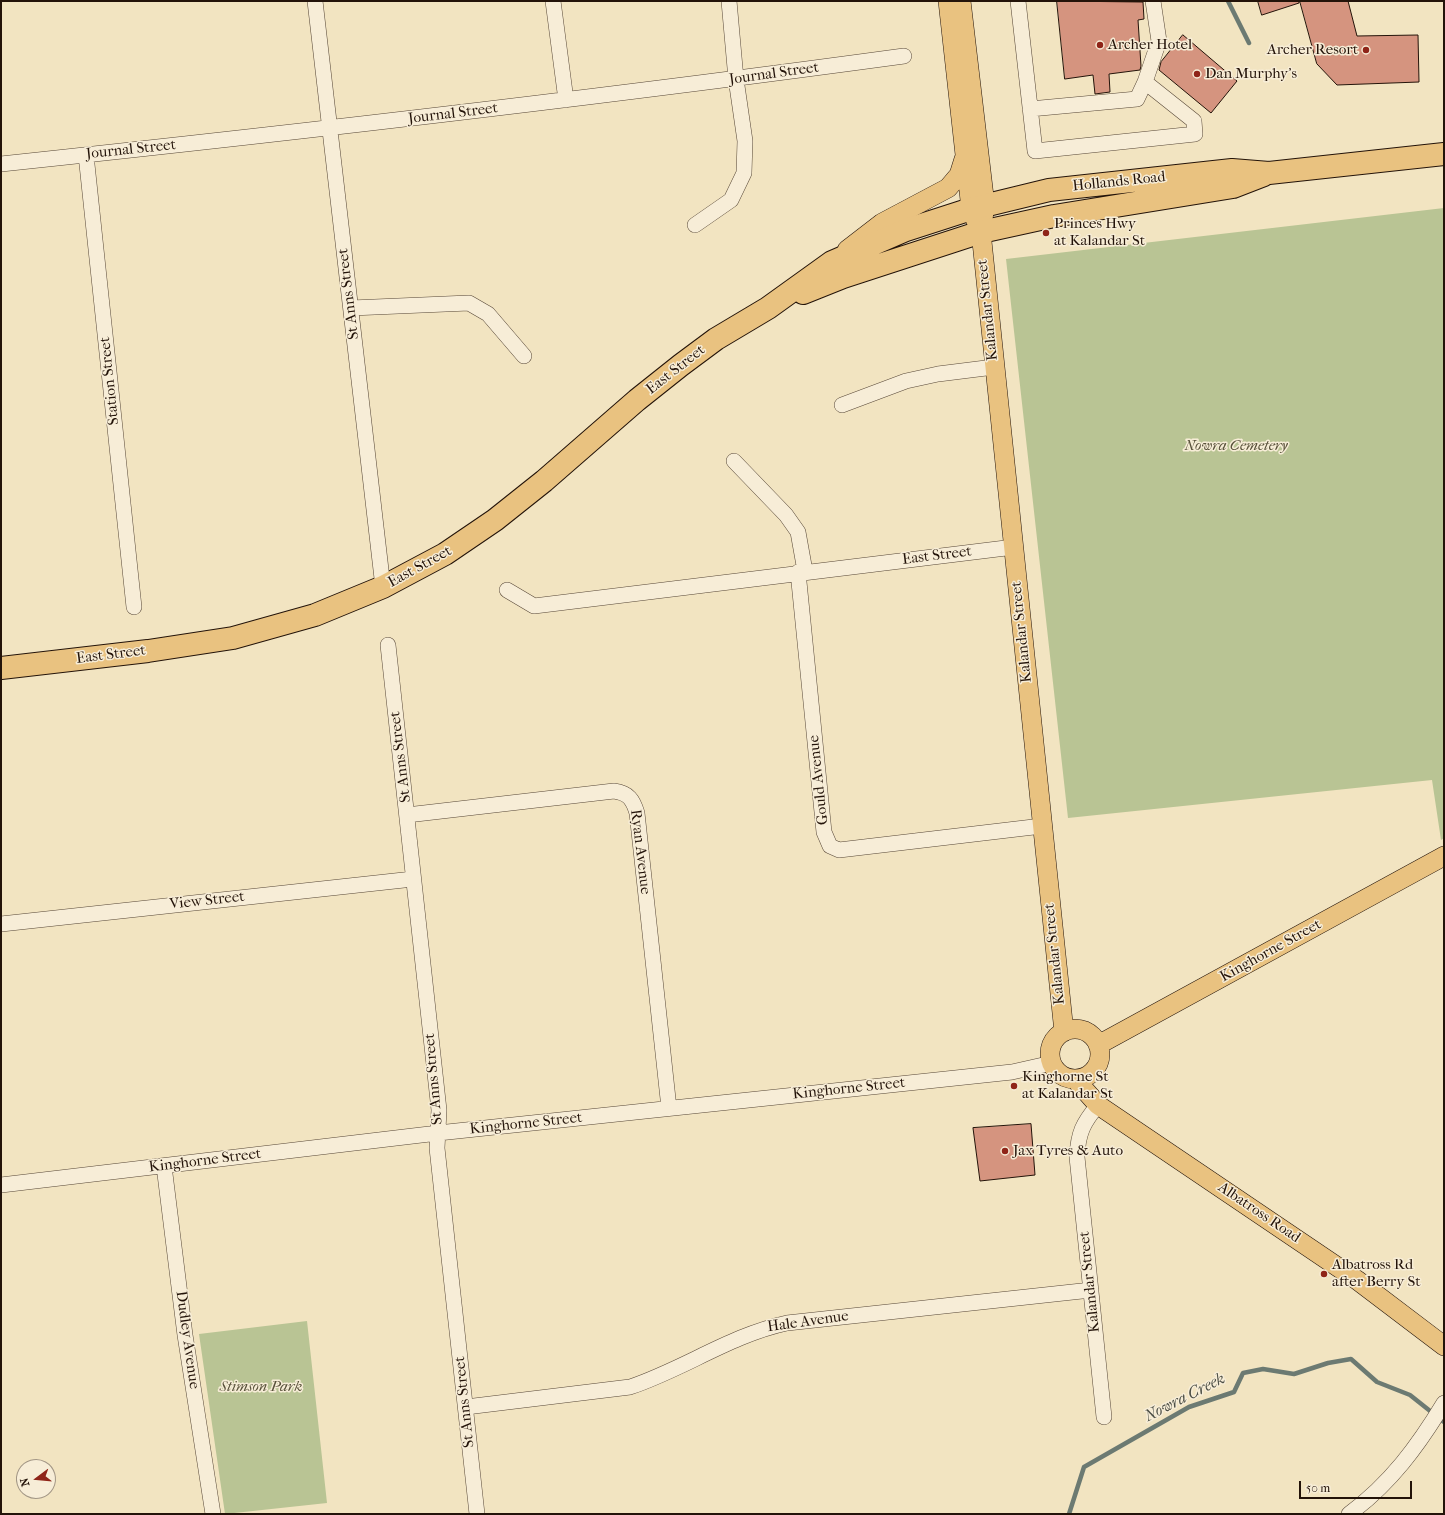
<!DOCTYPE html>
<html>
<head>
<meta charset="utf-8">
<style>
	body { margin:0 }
	#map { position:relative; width:1445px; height:1515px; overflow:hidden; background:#f2e4c1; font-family:"IM FELL French Canon",serif }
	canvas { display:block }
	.frame { position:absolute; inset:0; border:2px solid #231309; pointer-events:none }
	.north { position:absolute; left:16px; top:1459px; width:40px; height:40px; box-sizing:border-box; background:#f7edd7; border:1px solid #a29685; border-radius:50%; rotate:254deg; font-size:11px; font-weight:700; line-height:16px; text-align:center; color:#231309 }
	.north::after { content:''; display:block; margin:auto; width:14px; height:18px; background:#8f2418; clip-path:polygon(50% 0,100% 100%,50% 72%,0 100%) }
	.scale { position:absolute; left:1299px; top:1481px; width:113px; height:18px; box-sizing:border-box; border:2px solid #231309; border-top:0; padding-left:5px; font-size:12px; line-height:14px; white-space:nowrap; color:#231309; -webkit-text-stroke:3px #f7edd7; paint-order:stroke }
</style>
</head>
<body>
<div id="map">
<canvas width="1445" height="1515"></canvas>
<div class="frame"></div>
<div class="north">N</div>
<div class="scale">50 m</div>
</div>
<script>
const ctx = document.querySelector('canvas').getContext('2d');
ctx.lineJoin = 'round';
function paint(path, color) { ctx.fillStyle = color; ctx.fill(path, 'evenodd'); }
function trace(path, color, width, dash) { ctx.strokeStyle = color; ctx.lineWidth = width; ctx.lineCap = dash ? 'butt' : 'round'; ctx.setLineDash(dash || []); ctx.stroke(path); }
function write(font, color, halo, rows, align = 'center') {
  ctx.font = font + ' "IM FELL French Canon",serif'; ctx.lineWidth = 3; ctx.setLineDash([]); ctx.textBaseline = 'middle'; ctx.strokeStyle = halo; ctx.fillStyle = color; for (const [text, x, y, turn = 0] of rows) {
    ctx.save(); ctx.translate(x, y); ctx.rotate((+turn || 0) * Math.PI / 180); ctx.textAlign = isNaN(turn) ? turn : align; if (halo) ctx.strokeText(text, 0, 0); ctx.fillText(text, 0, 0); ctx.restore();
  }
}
paint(new Path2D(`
	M1444,208v630l-3,2 -9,-60 -364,38 -62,-559z
	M307,1321l20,182 -102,11 -26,-180z`), '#b9c494');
trace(new Path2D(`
	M1228,1l21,42
	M1069,1514l15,-47 105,-60 45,-15 9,-19 20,-4 31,5 34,-11 23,-4 26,23 33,13 34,27`), '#6c7a72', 4.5);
const building = new Path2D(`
	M1057,1l86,1 1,17 -6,1 3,46 -1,4 -31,4 1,18 -15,2 -2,-19 -28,4z
	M1258,1h41v2l-37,12z
	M1300,1h48l9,35 61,-1 1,47 -82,3 -20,-21z
	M1183,35l54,46 -26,32 -52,-43 2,-8z
	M1031,1124l4,51 -55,6 -7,-53z`);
paint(building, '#d5947f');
trace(building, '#231309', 1);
const minor = new Path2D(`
	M315,1l68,586
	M553,1l13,99
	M1018,1l17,150 160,-17 -1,-13 -49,-39
	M1030,109l107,-10 8,-17 14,-41 -6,-40
	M86,155l48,452
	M1,164c301,-32 602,-67 903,-108
	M695,225l36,-25 13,-27 1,-32 -9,-62 -7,-78
	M351,308l118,-5 19,11 36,42
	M842,405l64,-24 32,-7 56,-7
	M734,461l52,54 12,17 7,39
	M798,572l26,260 6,14 9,4 203,-24
	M507,590l27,16 480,-59
	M388,645l51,465 -2,38 40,366
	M407,815l207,-24c15,2 19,9 23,22l32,295
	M1,924l412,-45
	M1098,1105c-15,18 -20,28 -21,52l27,260
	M164,1166l21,169 28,179
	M1,1185l437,-52 574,-61 40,-9
	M466,1407l164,-20c54,-18 101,-52 157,-64l304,-33
	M1349,1514c41,-30 69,-68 95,-111`);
const major = new Path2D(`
	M948,1l23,208 6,14
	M961,1l24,204 -4,27 83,800
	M847,250l35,-27 66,-35 11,-13 5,-16
	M1050 1054a25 25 0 1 1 50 0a25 25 0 1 1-50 0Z
	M1098,1045l346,-189
	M1075,1079l23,26 259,175 87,66`);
const highway = new Path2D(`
	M803,293l40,-16 138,-45 73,-16 179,-29 31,-12
	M1,668l147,-17 85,-13 82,-23 68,-28 62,-33 50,-34 49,-39 93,-81 44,-35 35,-26 52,-31 64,-46 74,-32 65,-21 78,-19 183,-20 37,3 175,-19`);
trace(minor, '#574737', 16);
trace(major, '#231309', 20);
trace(highway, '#231309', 24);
trace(minor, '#f7edd7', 15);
trace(major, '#e9c280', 19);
trace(highway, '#e9c280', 22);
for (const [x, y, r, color] of [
	[1100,45,4,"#8f2418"],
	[1366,50,4,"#8f2418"],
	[1197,74,4,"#8f2418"],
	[1046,233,4,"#8f2418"],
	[1014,1086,4,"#8f2418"],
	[1005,1151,4,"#8f2418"],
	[1324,1274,4,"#8f2418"]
]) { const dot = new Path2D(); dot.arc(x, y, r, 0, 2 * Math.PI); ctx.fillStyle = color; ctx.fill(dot); trace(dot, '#f7edd7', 1.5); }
write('15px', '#231309', '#f7edd7', [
	["Archer Hotel",1108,45],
	["Archer Resort",1358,50,"right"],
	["Dan Murphy's",1205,74],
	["Princes Hwy",1054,224],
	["at Kalandar St",1054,241],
	["Kinghorne St",1022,1077],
	["at Kalandar St",1022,1094],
	["Jax Tyres & Auto",1013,1151],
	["Albatross Rd",1332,1265],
	["after Berry St",1332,1282]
], 'left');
write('15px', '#231309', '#f7edd7', [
	["Journal Street",774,74,-8],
	["Journal Street",453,114,-7],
	["Journal Street",131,150,-6],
	["Hollands Road",1119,182,-6],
	["St Anns Street",349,294,-97],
	["Kalandar Street",988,310,-96],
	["East Street",676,370,-38],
	["Station Street",110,381,-96],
	["East Street",937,556,-7],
	["East Street",420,567,-29],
	["Kalandar Street",1022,632,-96],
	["East Street",111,655,-7],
	["St Anns Street",401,757,-97],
	["Gould Avenue",819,780,-96],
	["Ryan Avenue",640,852,83],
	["View Street",207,901,-6],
	["Kinghorne Street",1271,951,-29],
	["Kalandar Street",1055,954,-96],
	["St Anns Street",434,1079,-95],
	["Kinghorne Street",849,1089,-6],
	["Kinghorne Street",526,1124,-6],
	["Kinghorne Street",205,1161,-7],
	["Albatross Road",1259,1213,34],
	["Kalandar Street",1090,1282,-96],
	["Hale Avenue",808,1322,-8],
	["Dudley Avenue",187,1340,82],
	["St Anns Street",465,1402,-96]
]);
write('italic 15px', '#58513a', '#f7edd7', [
	["Nowra Cemetery",1236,446],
	["Stimson Park",261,1387]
]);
write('italic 16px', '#4d4f46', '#f7edd7', [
	["Nowra Creek",1185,1398,-27]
]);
</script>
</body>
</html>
